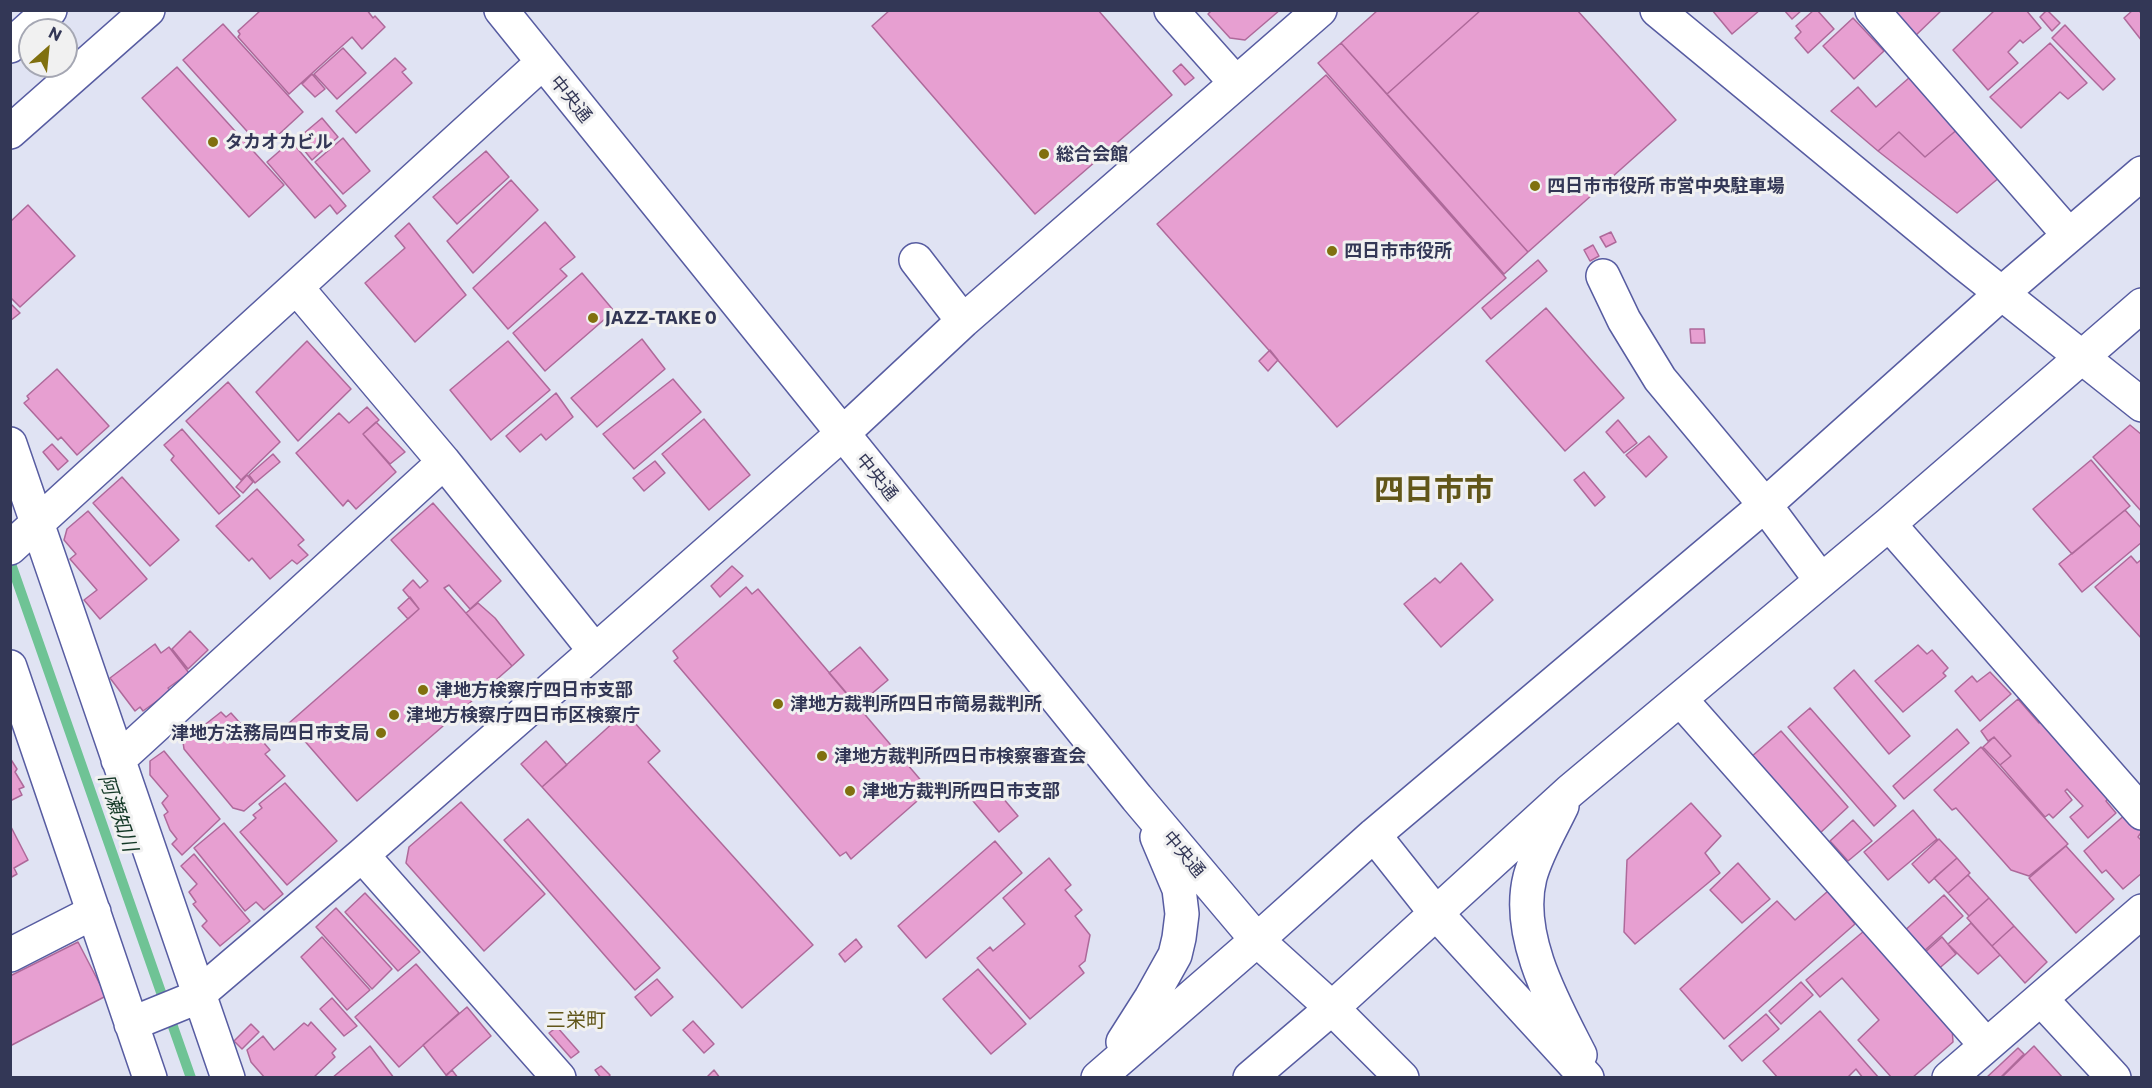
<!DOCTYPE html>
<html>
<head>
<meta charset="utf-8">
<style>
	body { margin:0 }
	#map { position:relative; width:2152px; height:1088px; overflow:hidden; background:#e0e3f3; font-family:Commissioner,sans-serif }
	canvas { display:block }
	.frame { position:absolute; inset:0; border:12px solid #333756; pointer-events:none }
	.north { position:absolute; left:18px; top:18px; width:60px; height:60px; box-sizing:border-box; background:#f1f1f1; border:2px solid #a5a7b3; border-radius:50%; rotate:27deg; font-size:16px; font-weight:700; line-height:24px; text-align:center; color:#333756 }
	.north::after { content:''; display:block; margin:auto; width:21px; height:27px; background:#80700f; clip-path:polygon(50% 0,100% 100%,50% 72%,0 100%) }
</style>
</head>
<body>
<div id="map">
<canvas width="2152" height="1088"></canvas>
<div class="frame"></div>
<div class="north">N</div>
</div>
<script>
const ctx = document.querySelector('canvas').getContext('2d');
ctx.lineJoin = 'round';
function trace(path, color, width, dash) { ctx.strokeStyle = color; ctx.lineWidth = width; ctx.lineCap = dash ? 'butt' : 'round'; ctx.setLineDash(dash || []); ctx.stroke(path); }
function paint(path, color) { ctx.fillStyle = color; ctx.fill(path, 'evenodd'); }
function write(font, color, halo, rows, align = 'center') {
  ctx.font = font + ' Commissioner,"Noto Sans JP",sans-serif'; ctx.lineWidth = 6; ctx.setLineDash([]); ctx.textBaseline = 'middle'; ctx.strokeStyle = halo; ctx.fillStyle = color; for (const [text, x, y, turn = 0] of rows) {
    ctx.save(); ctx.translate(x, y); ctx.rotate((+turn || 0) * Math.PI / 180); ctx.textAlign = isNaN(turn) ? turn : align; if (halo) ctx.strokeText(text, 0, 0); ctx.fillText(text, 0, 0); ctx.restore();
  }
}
trace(new Path2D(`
	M10,561l181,517`), '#6fc395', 10);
const building = new Path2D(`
	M261,10h106l6,8 2,-2 10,11 -23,22 -10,-12 -63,57 -51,-57 2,-3 -2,-3z
	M890,10h208l74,85 -137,119 -163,-188z
	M1280,10l-35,30 -15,-2 -22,-24 4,-4z
	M1378,10h103l-94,84 -46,-51z
	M1481,10h96l99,110 -148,132 -141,-158z
	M1712,10h48l-28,24z
	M1784,10h18l-10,9z
	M1814,10h3l17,19 -26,24 -13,-15 6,-6 -5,-6z
	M1889,10h53l-29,28z
	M1995,10h31l15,18 -18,15 -3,-3 -12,12 10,11 -30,27 -35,-40z
	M2047,10l13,13 -8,8 -12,-14z
	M2133,10h5l4,4v27l-18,-23z
	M1853,18l31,33 -30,28 -31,-33z
	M223,24l80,88 -40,37 -80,-89z
	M2065,25l50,54 -12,11 -51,-52z
	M1341,43l187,209 -24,22 -186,-211z
	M2050,43l37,40 -19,16 -8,-7 -39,36 -31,-31z
	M343,48l23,25 -29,26 -23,-25z
	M395,58l11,11 -4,3 10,11 -56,50 -20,-22z
	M1181,64l13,14 -9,7 -12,-14z
	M177,67l107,118 -35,32 -107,-119z
	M312,74l13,15 -10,8 -13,-13z
	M1326,75l180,203 -169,149 -180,-203z
	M1910,77l49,51 -34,29 -26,-25 -21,19 -47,-40 27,-24 18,20z
	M322,118l16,19 -26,23 -16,-20z
	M1959,128l41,49 -43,36 -79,-62 21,-19 26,25z
	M343,138l27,33 -27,23 -28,-32z
	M291,141l55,65 -9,8 -7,-9 -15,13 -48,-56z
	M486,151l23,26 -52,47 -24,-27z
	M511,180l27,30 -65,63 -26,-32z
	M28,205l47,51 -55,51 -10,-10v-75z
	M545,222l30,35 -15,12 7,7 -59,53 -35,-41z
	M409,223l57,72 -51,47 -50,-59 40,-35 -10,-12z
	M1611,232l5,10 -10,5 -6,-10z
	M1593,245l6,11 -9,5 -6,-11z
	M1538,260l9,11 -56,48 -9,-11z
	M582,273l32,38 -69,60 -32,-38z
	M12,305l8,8 -10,8v-15z
	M1546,308l78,90 -59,53 -79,-90z
	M1690,329h14l1,14h-14z
	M642,339l23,30 -68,58 -26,-29z
	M307,341l44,48 -53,52 -42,-49z
	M508,341l42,49 -59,50 -41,-50z
	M1270,350l8,10 -10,11 -9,-10z
	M57,369l52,57 -32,29 -16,-18 -3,3 -34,-37 5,-4 -2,-3z
	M673,379l28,33 -67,57 -31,-35z
	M228,382l52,60 -39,38 -55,-59z
	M556,393l17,24 -27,23 -5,-6 -21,18 -14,-16z
	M367,407l12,13 -16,14 33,38 -40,37 -8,-9 -5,6 -47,-53 43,-40 10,10z
	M704,419l46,56 -41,35 -47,-56z
	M1618,420l19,23 -13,10 -18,-21z
	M376,422l29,30 -15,12 -27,-30z
	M2130,425l12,10v77l-49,-55z
	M182,429l58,67 -21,18 -48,-54 3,-4 -10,-11z
	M1649,436l18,21 -21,20 -20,-22z
	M52,444l16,17 -10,9 -15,-18z
	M273,454l7,8 -25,21 -6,-8z
	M2091,460l39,46 -58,48 -39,-45z
	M655,461l10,12 -21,18 -11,-13z
	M1584,472l21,25 -10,9 -21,-26z
	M247,475l6,7 -10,11 -7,-6z
	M122,477l57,63 -29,26 -57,-63z
	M257,489l47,51 -6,5 10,10 -11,9 -5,-4 -22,19 -18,-21 -3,3 -33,-35z
	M433,503l68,78 -31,28 -21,-24 -5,3 68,78 -155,135 -68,-78 130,-114 -16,-19 10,-10 7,8 8,-7 -37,-41z
	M2125,510l17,19v13l-60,50 -23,-28z
	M88,511l59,68 -47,40 -16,-19 13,-10 -27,-31 6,-5 -12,-14 3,-11z
	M2131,556l6,7 5,-4v80l-47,-52z
	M1461,563l32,37 -52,47 -37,-43 31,-26 5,5z
	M732,566l11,10 -23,21 -9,-11z
	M746,587l6,7 6,-5 166,195 -5,5 5,6 -73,64 -5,-7 -6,4 -166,-195 4,-3 -5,-7z
	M410,597l9,12 -11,10 -10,-11z
	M478,603l17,15 29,37 -12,11 -46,-53z
	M190,631l18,19 -20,19 -16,-20z
	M155,644l6,9 8,-6 20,26 -21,15 3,3 -28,20 -3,-4 -5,4 -25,-33z
	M1918,645l9,9 5,-4 16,18 -5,5 3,3 -43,36 -28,-31z
	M860,647l28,33 -31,26 -28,-33z
	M1854,670l56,66 -21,18 -55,-66z
	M1990,672l21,22 -31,27 -25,-30 17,-15 5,6z
	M2018,699l21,24 3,-4 68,77 -4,5 10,12 -28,25 -18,-21 13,-11 -16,-17 -2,2 7,9 -19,18 -4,-4 -4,3 -45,-52 11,-9 -17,-19 -6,4 -7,-10z
	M1810,708l86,98 -22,20 -86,-99z
	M221,712l5,5 5,-4 17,19 4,-3 18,21 -5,4 20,22 -41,35 -11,-3 -49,-59 -1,-7z
	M625,712l35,39 -12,11 165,183 -71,63 -200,-221z
	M1957,729l12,14 -65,56 -11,-13z
	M1781,731l67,76 -29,27 -68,-77z
	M1994,737l17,19 -11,9 -17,-18z
	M546,741l21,24 -25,22 -21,-23z
	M1981,747l87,97 -39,32 -18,-6 -55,-62 -4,2 -18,-20z
	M164,751l56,68 -38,36 -10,-11 5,-5 -7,-9 -6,-15 4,-3 -6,-9 6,-7 -18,-21v-14z
	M10,758l7,11 -2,3 9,15 -5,2 3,6 -12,6z
	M285,783l52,58 -50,44 -47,-53 16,-14 -3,-3 9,-7 -3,-4z
	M992,785l26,31 -19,16 -26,-31z
	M461,802l84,92 -61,57 -78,-88 3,-16z
	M1691,803l30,33 -16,17 15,20 -85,71 -11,-12 3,-72z
	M1913,810l24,29 -49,41 -24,-28z
	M2127,813l15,18 -4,6 4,4v32l-19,16 -17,-19 -4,3 -18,-22z
	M528,819l132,149 -25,22 -131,-150z
	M1853,820l19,21 -24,20 -18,-20z
	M224,823l59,71 -19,16 -8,-8 -11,9 -51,-63z
	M10,825l18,35 -14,8 3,6 -7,4z
	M1939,839l18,19 -28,25 -17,-19z
	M995,841l27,32 -96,85 -28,-32z
	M2066,846l48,53 -38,34 -47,-55z
	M194,854l56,67 -30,25 -18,-20 5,-5 -14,-17 3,-2 -7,-10 8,-8 -16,-18z
	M1049,858l22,27 -6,5 17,20 -7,6 15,19 -5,26 -6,5 5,7 -54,46 -53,-61 13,-11 3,4 32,-27 -22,-26z
	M1957,858l13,15 -22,20 -14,-15z
	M1738,863l32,36 -28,24 -32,-33z
	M1968,875l21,23 -20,18 -21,-23z
	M1828,891l27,33 -131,115 -44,-50 97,-88 18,19z
	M365,893l55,59 -22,19 -53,-59z
	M1944,895l19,21 -40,36 -21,-19z
	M1989,898l25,28 -22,20 -25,-28z
	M336,908l56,61 -20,20 -56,-62z
	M1971,923l29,32 -22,19 -30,-30z
	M2014,926l33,36 -22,21 -33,-37z
	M1864,931l88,96 1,15 -41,36h-20l-34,-38 21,-20 -37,-42 -22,19 -14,-17z
	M322,937l48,53 -23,20 -46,-53z
	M1942,937l14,17 -20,17 -14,-16z
	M856,939l6,8 -17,15 -6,-8z
	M78,942l28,54 -96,50v-70z
	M416,964l43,49 -60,54 -44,-50z
	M978,969l48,55 -35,30 -48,-55z
	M657,979l16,18 -22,19 -16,-19z
	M1801,982l12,13 -32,29 -12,-13z
	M332,998l25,28 -13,10 -24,-27z
	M467,1007l24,29 -45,39 -23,-30z
	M1820,1011l59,67h-16l-7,-9 -9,9h-69l-15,-17z
	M1766,1014l13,15 -37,32 -13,-15z
	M693,1021l21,23 -10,9 -21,-23z
	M311,1022l25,27 -4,4 3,4 -22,21h-48l-14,-16 -4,-12 16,-14 11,14 30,-27 4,3z
	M251,1024l8,8 -17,17 -8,-8z
	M557,1027l22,25 -8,6 -22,-25z
	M370,1046l24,32h-62z
	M2034,1046l29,32h-62z
	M2018,1048l6,6 -24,24h-14z
	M601,1066l9,9 -2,3h-7l-6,-8z
	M452,1070l6,8h-14z
	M714,1070l6,8h-14z`);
paint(building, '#e79fd1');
trace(building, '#ae699a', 1.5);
const minor = new Path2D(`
	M501,10l636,788 120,142 75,68 70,70
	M1171,10l65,73
	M1657,10l304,251 181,144
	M1872,10l197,225
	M916,260l47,61
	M1603,276l21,44 36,59 105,126 55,74
	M297,288l147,174 151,189
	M10,444l218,634
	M1889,524l253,289
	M10,548l532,-485
	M10,667l140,411
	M1680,699l306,346
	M118,760l326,-298
	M1562,806c-11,23 -25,46 -32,71 -15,59 24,127 50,178
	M1374,835l61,77 152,166
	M362,855l197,223
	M10,955l84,-43
	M2041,999l73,79
	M131,1024l59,-24 9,-6 163,-139 233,-204 247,-217 121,-113 357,-311
	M1123,1042l28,-44 24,-43 4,-17 3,-24 -3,-25 -22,-52
	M1098,1078l159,-138 117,-105 391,-330 237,-212 140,-120
	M1250,1078l82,-70 238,-217 319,-267 253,-219
	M1949,1078l193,-167`);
const highway = new Path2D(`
	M10,46l40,-36
	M10,132l138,-122`);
trace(minor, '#575ca1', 36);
trace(highway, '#575ca1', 36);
trace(minor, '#fff', 33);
trace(highway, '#fff', 33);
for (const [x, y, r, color] of [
	[213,142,6,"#80700f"],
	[1044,154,6,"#80700f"],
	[1535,186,6,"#80700f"],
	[1332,251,6,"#80700f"],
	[593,318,6,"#80700f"],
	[423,690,6,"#80700f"],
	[778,704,6,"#80700f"],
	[394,715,6,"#80700f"],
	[381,733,6,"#80700f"],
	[822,756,6,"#80700f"],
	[850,791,6,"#80700f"]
]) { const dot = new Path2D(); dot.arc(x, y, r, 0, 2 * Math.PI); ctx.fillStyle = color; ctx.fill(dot); trace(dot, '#f1f1f1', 2); }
write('18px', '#333756', '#f1f1f1', [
	["中央通",571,99,51],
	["中央通",877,477,51],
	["中央通",1184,854,50]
]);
write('bold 18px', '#333756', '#f1f1f1', [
	["タカオカビル",225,142],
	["総合会館",1056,154],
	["四日市市役所 市営中央駐車場",1547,186],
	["四日市市役所",1344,251],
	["JAZZ-TAKE 0",605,318],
	["津地方検察庁四日市支部",435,690],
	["津地方裁判所四日市簡易裁判所",790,704],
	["津地方検察庁四日市区検察庁",406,715],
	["津地方法務局四日市支局",369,733,"right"],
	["津地方裁判所四日市検察審査会",834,756],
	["津地方裁判所四日市支部",862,791]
], 'left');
write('italic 20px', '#133826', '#f1f1f1', [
	["阿瀬知川",118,813,71]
]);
write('20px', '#615619', '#f1f1f1', [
	["三栄町",576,1020]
]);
write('bold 30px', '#615619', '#f1f1f1', [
	["四日市市",1434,490]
]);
</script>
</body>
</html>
